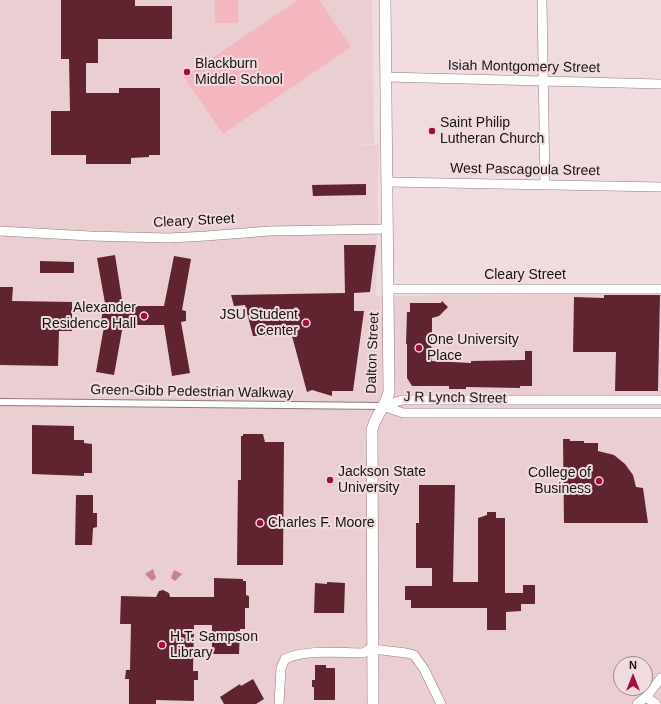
<!DOCTYPE html>
<html>
<head>
<meta charset="utf-8">
<style>
	body { margin:0 }
	#map { position:relative; width:661px; height:704px; overflow:hidden; background:#f0dcdf; font-family:Helvetica,sans-serif }
	canvas { display:block }
	.north { position:absolute; left:613px; top:656px; width:40px; height:40px; box-sizing:border-box; background:#f0dcdf; border:1px solid #9a8b8d; border-radius:50%; rotate:0deg; font-size:11px; font-weight:700; line-height:16px; text-align:center; color:#181213 }
	.north::after { content:''; display:block; margin:auto; width:14px; height:18px; background:#a40b43; clip-path:polygon(50% 0,100% 100%,50% 72%,0 100%) }
</style>
</head>
<body>
<div id="map">
<canvas width="661" height="704"></canvas>
<div class="north">N</div>
</div>
<script>
const ctx = document.querySelector('canvas').getContext('2d');
ctx.lineJoin = 'round';
function paint(path, color) { ctx.fillStyle = color; ctx.fill(path, 'evenodd'); }
function trace(path, color, width, dash) { ctx.strokeStyle = color; ctx.lineWidth = width; ctx.lineCap = dash ? 'butt' : 'round'; ctx.setLineDash(dash || []); ctx.stroke(path); }
function write(font, color, halo, rows, align = 'center') {
  ctx.font = font + ' Helvetica,sans-serif'; ctx.lineWidth = 4; ctx.setLineDash([]); ctx.textBaseline = 'middle'; ctx.strokeStyle = halo; ctx.fillStyle = color; for (const [text, x, y, turn = 0] of rows) {
    ctx.save(); ctx.translate(x, y); ctx.rotate((+turn || 0) * Math.PI / 180); ctx.textAlign = isNaN(turn) ? turn : align; if (halo) ctx.strokeText(text, 0, 0); ctx.fillText(text, 0, 0); ctx.restore();
  }
}
paint(new Path2D(`
	M0,0h372l2,144 -25,1h30l-3,151 285,-3v411h-661zM621,664h24v24h-24z`), '#eaced1');
paint(new Path2D(`
	M215,0h23v23h-23z
	M298,0h21l32,47 -128,87 -39,-57z`), '#f4b7c0');
paint(new Path2D(`
	M153,569l3,9 -4,3 -7,-7z
	M174,570l8,4 -7,7 -4,-3z`), '#c9838e');
paint(new Path2D(`
	M61,0h74v6h37v33h-74v24h-12v30h33v-5h41v67h-11v2l-18,1v6h-45v-9h-35v-44h19l-1,-52h-8z
	M366,184v11l-53,1 -1,-11z
	M344,245h32l-6,47 -16,1v18h10l-11,80h-21v5l-20,-6 -5,2 -15,-56h-39l-8,-31 -11,1 -3,-11 114,-2z
	M115,255l8,51h41l10,-50 17,3 -9,51 4,1v10l-5,1 9,51 -18,3 -8,-51h-41l-9,50 -18,-3 9,-51h-4l2,-11 3,-1 -9,-51z
	M40,261l34,1v11h-34z
	M0,287h13l-1,14 60,1v29h-13l-1,35 -58,-1z
	M604,295h56l-2,96h-43l1,-39h-43l1,-55 30,1z
	M442,301l6,6 -9,9 -7,2v24h-1l1,19 39,2v-2l54,-1v-9h7v35h-12v2l-54,-1v2h-17v-3h-37l-5,-8v-34h-1l1,-32h3v-9h31z
	M32,425l42,1v14h10v3l8,1v29h-8v3l-52,-2z
	M243,434h20l2,8h19l-1,123h-46l1,-85h3v-44h2z
	M563,439h7v2h14v2h14v8l16,4 11,9 8,11 3,12 7,1 5,35h-84z
	M419,485h36l-2,97h25v-64l9,-3v-3h9v6h9v75h18v-8h12v19h-14v7l-15,1v18h-19v-22h-76v-8h-6v-14h27v-18h-16v-45h3z
	M76,495h17v18h4v14l-4,1 -1,17h-17z
	M214,578l29,1v2h3v14l3,1v12h-4v21h-5l-1,25h-27v-29h-18l-1,46h5v9h-4v21l-38,-1v4h-27v-25h-4l1,-9h4l1,-46h-11l1,-28 35,1 3,-6 4,-1 6,3 1,4h44z
	M327,582l18,1 -1,30h-30l1,-30 12,1z
	M315,665h11v3h9v32h-21v-13h-2v-7h3z
	M253,679l11,20 -8,5h-32l-4,-7 20,-13 1,2z`), '#602431');
const pedestrian = new Path2D(`
	M0,402l383,4`);
const minor = new Path2D(`
	M542,0l3,185
	M386,77l275,7
	M388,182l273,5
	M0,231l90,5 79,2 37,-2 64,-5 118,-2
	M389,289h272
	M383,406l19,-6h259
	M383,406l20,7h258
	M646,697l10,7
	M279,704l2,-36 4,-9c23,-10 53,-6 78,-6l7,-4h3l33,4 8,2 10,14 17,35
	M637,704l9,-7 15,-19`);
const tertiary = new Path2D(`
	M373,704l-1,-274c3,-14 14,-24 17,-38l-4,-392`);
trace(pedestrian, '#8d7b7e', 8);
trace(minor, '#8d7b7e', 10);
trace(tertiary, '#8d7b7e', 12);
trace(pedestrian, '#fff', 6);
trace(minor, '#fff', 9);
trace(tertiary, '#fff', 11);
for (const [x, y, r, color] of [
	[187,72,4,"#a40b43"],
	[432,131,4,"#a40b43"],
	[144,316,4,"#a40b43"],
	[306,323,4,"#a40b43"],
	[419,348,4,"#a40b43"],
	[330,480,4,"#a40b43"],
	[599,481,4,"#a40b43"],
	[260,523,4,"#a40b43"],
	[162,645,4,"#a40b43"]
]) { const dot = new Path2D(); dot.arc(x, y, r, 0, 2 * Math.PI); ctx.fillStyle = color; ctx.fill(dot); trace(dot, '#f0dcdf', 1.5); }
write('14px', '#181213', '#f0dcdf', [
	["Blackburn",195,64],
	["Middle School",195,80],
	["Saint Philip",440,123],
	["Lutheran Church",440,139],
	["Alexander",136,308,"right"],
	["Residence Hall",136,324,"right"],
	["JSU Student",298,315,"right"],
	["Center",298,331,"right"],
	["One University",427,340],
	["Place",427,356],
	["Jackson State",338,472],
	["University",338,488],
	["College of",591,473,"right"],
	["Business",591,489,"right"],
	["Charles F. Moore",268,523],
	["H.T. Sampson",170,637],
	["Library",170,653]
], 'left');
write('14px', '#181213', '#f0dcdf', [
	["Isiah Montgomery Street",524,67,1],
	["West Pascagoula Street",525,170,1],
	["Cleary Street",194,221,-3],
	["Cleary Street",525,275],
	["Dalton Street",373,353,-88],
	["Green-Gibb Pedestrian Walkway",192,392,1],
	["J R Lynch Street",455,398,1]
]);
</script>
</body>
</html>
